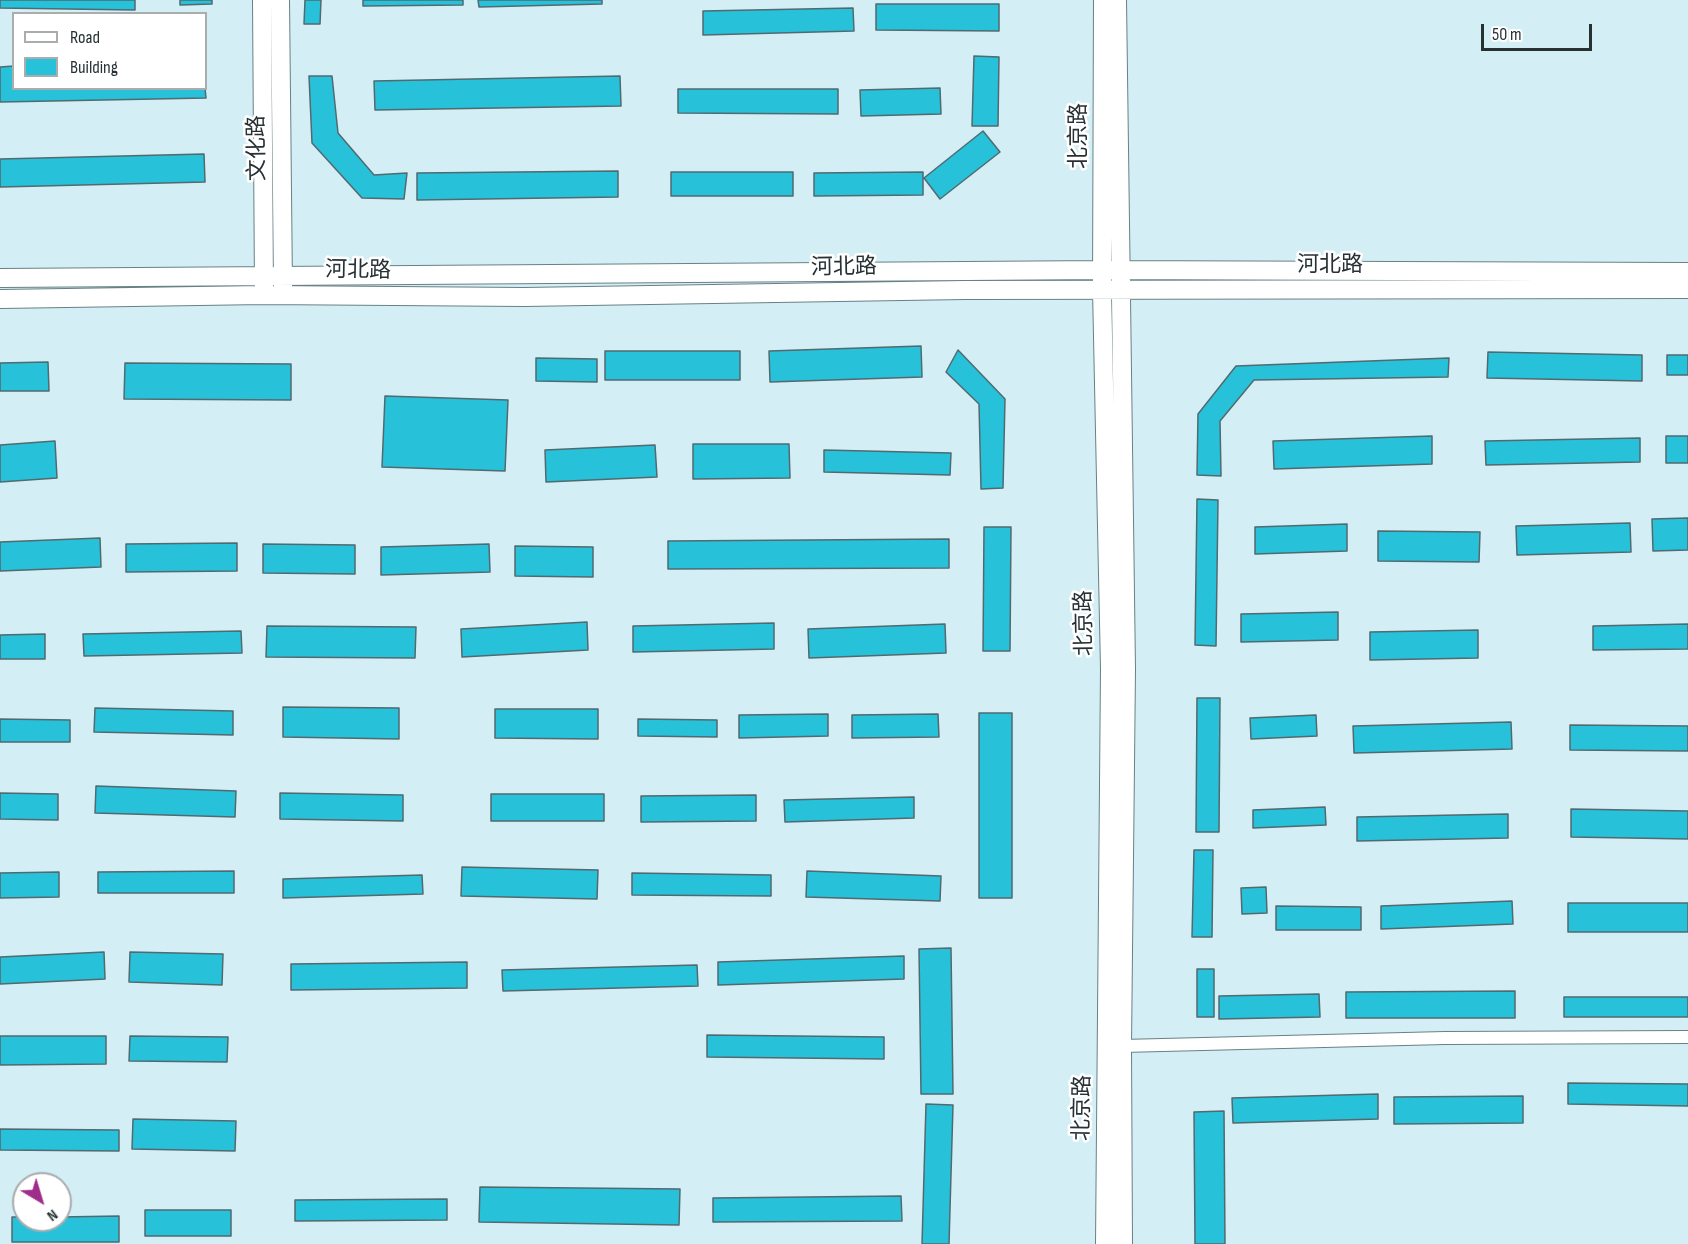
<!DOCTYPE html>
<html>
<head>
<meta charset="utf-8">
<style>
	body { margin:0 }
	#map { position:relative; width:1688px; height:1244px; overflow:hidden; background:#d3eef4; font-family:"Sofia Sans Condensed",sans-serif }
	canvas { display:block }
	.legend { position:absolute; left:12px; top:12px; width:195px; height:78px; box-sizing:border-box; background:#fff; border:2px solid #a9adae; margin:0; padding:8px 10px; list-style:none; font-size:18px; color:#273134 }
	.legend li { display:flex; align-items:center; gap:12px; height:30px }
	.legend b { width:30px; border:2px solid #a9adae }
	.north { position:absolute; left:12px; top:1172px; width:60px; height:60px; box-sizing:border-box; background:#fff; border:2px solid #a9adae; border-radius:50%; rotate:142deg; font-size:16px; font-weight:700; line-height:24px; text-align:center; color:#273134 }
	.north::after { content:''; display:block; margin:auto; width:21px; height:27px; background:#9f2d89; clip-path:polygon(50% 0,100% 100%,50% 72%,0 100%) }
	.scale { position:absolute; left:1481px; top:24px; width:111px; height:27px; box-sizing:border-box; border:3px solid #273134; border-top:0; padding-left:8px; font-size:18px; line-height:21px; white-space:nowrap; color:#273134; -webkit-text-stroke:4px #fff; paint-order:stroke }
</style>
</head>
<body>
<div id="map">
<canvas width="1688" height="1244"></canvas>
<ul class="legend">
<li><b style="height:8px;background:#fff"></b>Road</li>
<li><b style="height:16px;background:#27c2da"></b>Building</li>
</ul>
<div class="north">N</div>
<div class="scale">50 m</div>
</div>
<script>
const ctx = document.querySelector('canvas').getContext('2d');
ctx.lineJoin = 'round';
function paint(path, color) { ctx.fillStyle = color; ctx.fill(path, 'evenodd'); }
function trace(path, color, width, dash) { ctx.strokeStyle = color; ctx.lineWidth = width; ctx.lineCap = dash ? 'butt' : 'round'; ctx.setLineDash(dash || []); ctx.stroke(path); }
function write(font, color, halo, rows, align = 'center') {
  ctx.font = font + ' "Sofia Sans Condensed","Noto Sans SC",sans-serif'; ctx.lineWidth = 5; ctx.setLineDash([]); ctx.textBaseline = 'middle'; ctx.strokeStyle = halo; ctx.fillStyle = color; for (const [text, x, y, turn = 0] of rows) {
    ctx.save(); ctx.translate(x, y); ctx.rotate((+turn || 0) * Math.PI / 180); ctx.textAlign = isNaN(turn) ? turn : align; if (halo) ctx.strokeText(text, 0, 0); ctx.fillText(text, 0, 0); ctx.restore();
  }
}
const building = new Path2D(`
	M0,0h135v10l-135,-2z
	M180,0h32v4l-32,1z
	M305,0h16l-1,24h-16z
	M363,0h100v5l-100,1z
	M478,0h124v4l-123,3z
	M876,4h123v27l-123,-1z
	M853,8l1,23 -151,4v-24z
	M974,56l25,1 -1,69h-26z
	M14,66v22h191l1,10 -206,4v-35z
	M309,76h23l6,57 36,42 33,-2 -3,26 -42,-1 -50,-55z
	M620,76l1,30 -246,4 -1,-29z
	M940,88l1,26 -80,2 -1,-26z
	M678,89h160v25l-160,-1z
	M983,131l17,21 -60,47 -16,-21z
	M204,154l1,28 -205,5v-28z
	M618,171v26l-201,3v-27z
	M671,172h122v24h-122z
	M923,172v23l-109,1v-23z
	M921,346l1,31 -152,5 -1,-31z
	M958,350l47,49 -2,89 -22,1 -2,-85 -33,-32z
	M605,351h135v29h-135z
	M1488,352l154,3v26l-155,-3z
	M1667,355h21v20h-21z
	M536,358l61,1v23l-61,-1z
	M1449,358l-1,19 -194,3 -34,41 1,55 -24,-1 1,-61 38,-48z
	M48,362l1,29h-49v-28z
	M125,363l166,1v36l-167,-1z
	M385,396l123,4 -3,71 -123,-4z
	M1432,436v28l-158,5 -1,-28z
	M1666,436h22v27h-22z
	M1640,438v24l-154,3 -1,-24z
	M55,441l2,37 -57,4v-37z
	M693,444h96l1,34 -97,1z
	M655,445l2,32 -111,5 -1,-32z
	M824,450l127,3 -1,22 -126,-3z
	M1197,499l21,1 -2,146 -21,-1z
	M1688,518v32l-35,1 -1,-32z
	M1630,523l1,29 -114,3 -1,-29z
	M1347,524v27l-92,3v-27z
	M984,527h27l-1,124h-27z
	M1378,531l102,1 -1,30 -101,-1z
	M100,538l1,29 -101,4v-29z
	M949,539v29l-281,1v-28z
	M237,543v28l-111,1v-28z
	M263,544l92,1v29l-92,-1z
	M489,544l1,28 -109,3v-28z
	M515,546l78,1v30l-78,-1z
	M1338,612v28l-97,2v-28z
	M587,622l1,28 -126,7 -1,-28z
	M774,623v26l-141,3v-26z
	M945,624l1,29 -137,5 -1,-29z
	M1688,624v25l-95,1v-24z
	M267,626l149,1 -1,31 -149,-1z
	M1478,630v28l-108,2v-28z
	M241,631l1,22 -158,3 -1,-22z
	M45,634v25h-45v-24z
	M1197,698h23l-1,134h-23z
	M283,707l116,1v31l-116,-2z
	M95,708l138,3v24l-139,-3z
	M495,709h103v30l-103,-1z
	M979,713h33v185h-33z
	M828,714v22l-89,2v-23z
	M938,714l1,23 -87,1v-23z
	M1316,715l1,21 -66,3 -1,-21z
	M0,719l70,1v22h-70z
	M638,719l79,1v17l-79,-1z
	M1511,722l1,27 -158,4 -1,-27z
	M1570,725l118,1v25l-118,-1z
	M96,786l140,5 -1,26 -140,-4z
	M0,793l58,1v26l-58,-1z
	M280,793l123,2v26l-123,-2z
	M491,794h113v27h-113z
	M756,795v26l-115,1v-26z
	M914,797v21l-129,4 -1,-22z
	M1325,807l1,18 -73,3v-18z
	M1571,809l117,2v28l-117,-2z
	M1508,814v24l-151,3v-24z
	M1194,850h19l-1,87h-20z
	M462,867l136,3 -1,29 -136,-3z
	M234,871v22h-136v-21z
	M807,871l134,5 -1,25 -134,-4z
	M59,872v25l-59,1v-25z
	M632,873l139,2v21l-139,-1z
	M422,875l1,19 -140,4v-19z
	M1266,887l1,26 -25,1 -1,-26z
	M1512,901l1,23 -132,5v-23z
	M1568,903h120v29h-120z
	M1276,906l85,1v23h-85z
	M951,948l2,146h-32l-2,-145z
	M104,952l1,27 -105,5v-27z
	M130,952l93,2 -1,31 -93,-3z
	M904,956v23l-186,6v-23z
	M467,962v26l-176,2v-26z
	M697,965l1,21 -195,5 -1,-21z
	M1197,969h17v48h-17z
	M1515,991v27h-169v-26z
	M1319,994l1,23 -101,2v-23z
	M1564,997h124v20h-124z
	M707,1035l177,2v22l-177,-2z
	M0,1036h106v28l-106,1z
	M130,1036l98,1 -1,25 -98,-1z
	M1568,1083l120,1v22l-120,-2z
	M1378,1094v25l-145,4 -1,-25z
	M1523,1096v27l-129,1v-27z
	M926,1104l27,1 -4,139h-27z
	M1224,1111l1,133h-30l-1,-132z
	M133,1119l103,2 -1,30 -103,-2z
	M0,1129l119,1v21l-119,-1z
	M480,1187l200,2 -1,36 -200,-3z
	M901,1196l1,25 -189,1v-24z
	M447,1199v21l-152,1v-21z
	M145,1210h86v26h-86z
	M119,1216v26h-107v-25h12v3h36v-3z`);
paint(building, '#27c2da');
trace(building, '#516a6f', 1.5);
const street = new Path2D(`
	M1122,1046l323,-8 243,-1`);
const secondary = new Path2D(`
	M262,0l2,289
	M280,0l3,287
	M1103,0l-1,289 8,380 -5,575
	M1117,0l9,669 -4,377 1,198
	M0,278l1103,-8 585,2
	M0,299l264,-4 260,2 441,-7 723,-1`);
trace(street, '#688186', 14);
trace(secondary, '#688186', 20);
trace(street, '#fff', 12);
trace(secondary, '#fff', 18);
write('22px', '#273134', '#fff', [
	["北京路",1079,136,-90],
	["文化路",258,148,-91],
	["河北路",1330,265],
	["河北路",844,268,-1],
	["河北路",358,271,1],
	["北京路",1085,623,-91],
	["北京路",1083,1108,-89]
]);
</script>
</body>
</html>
